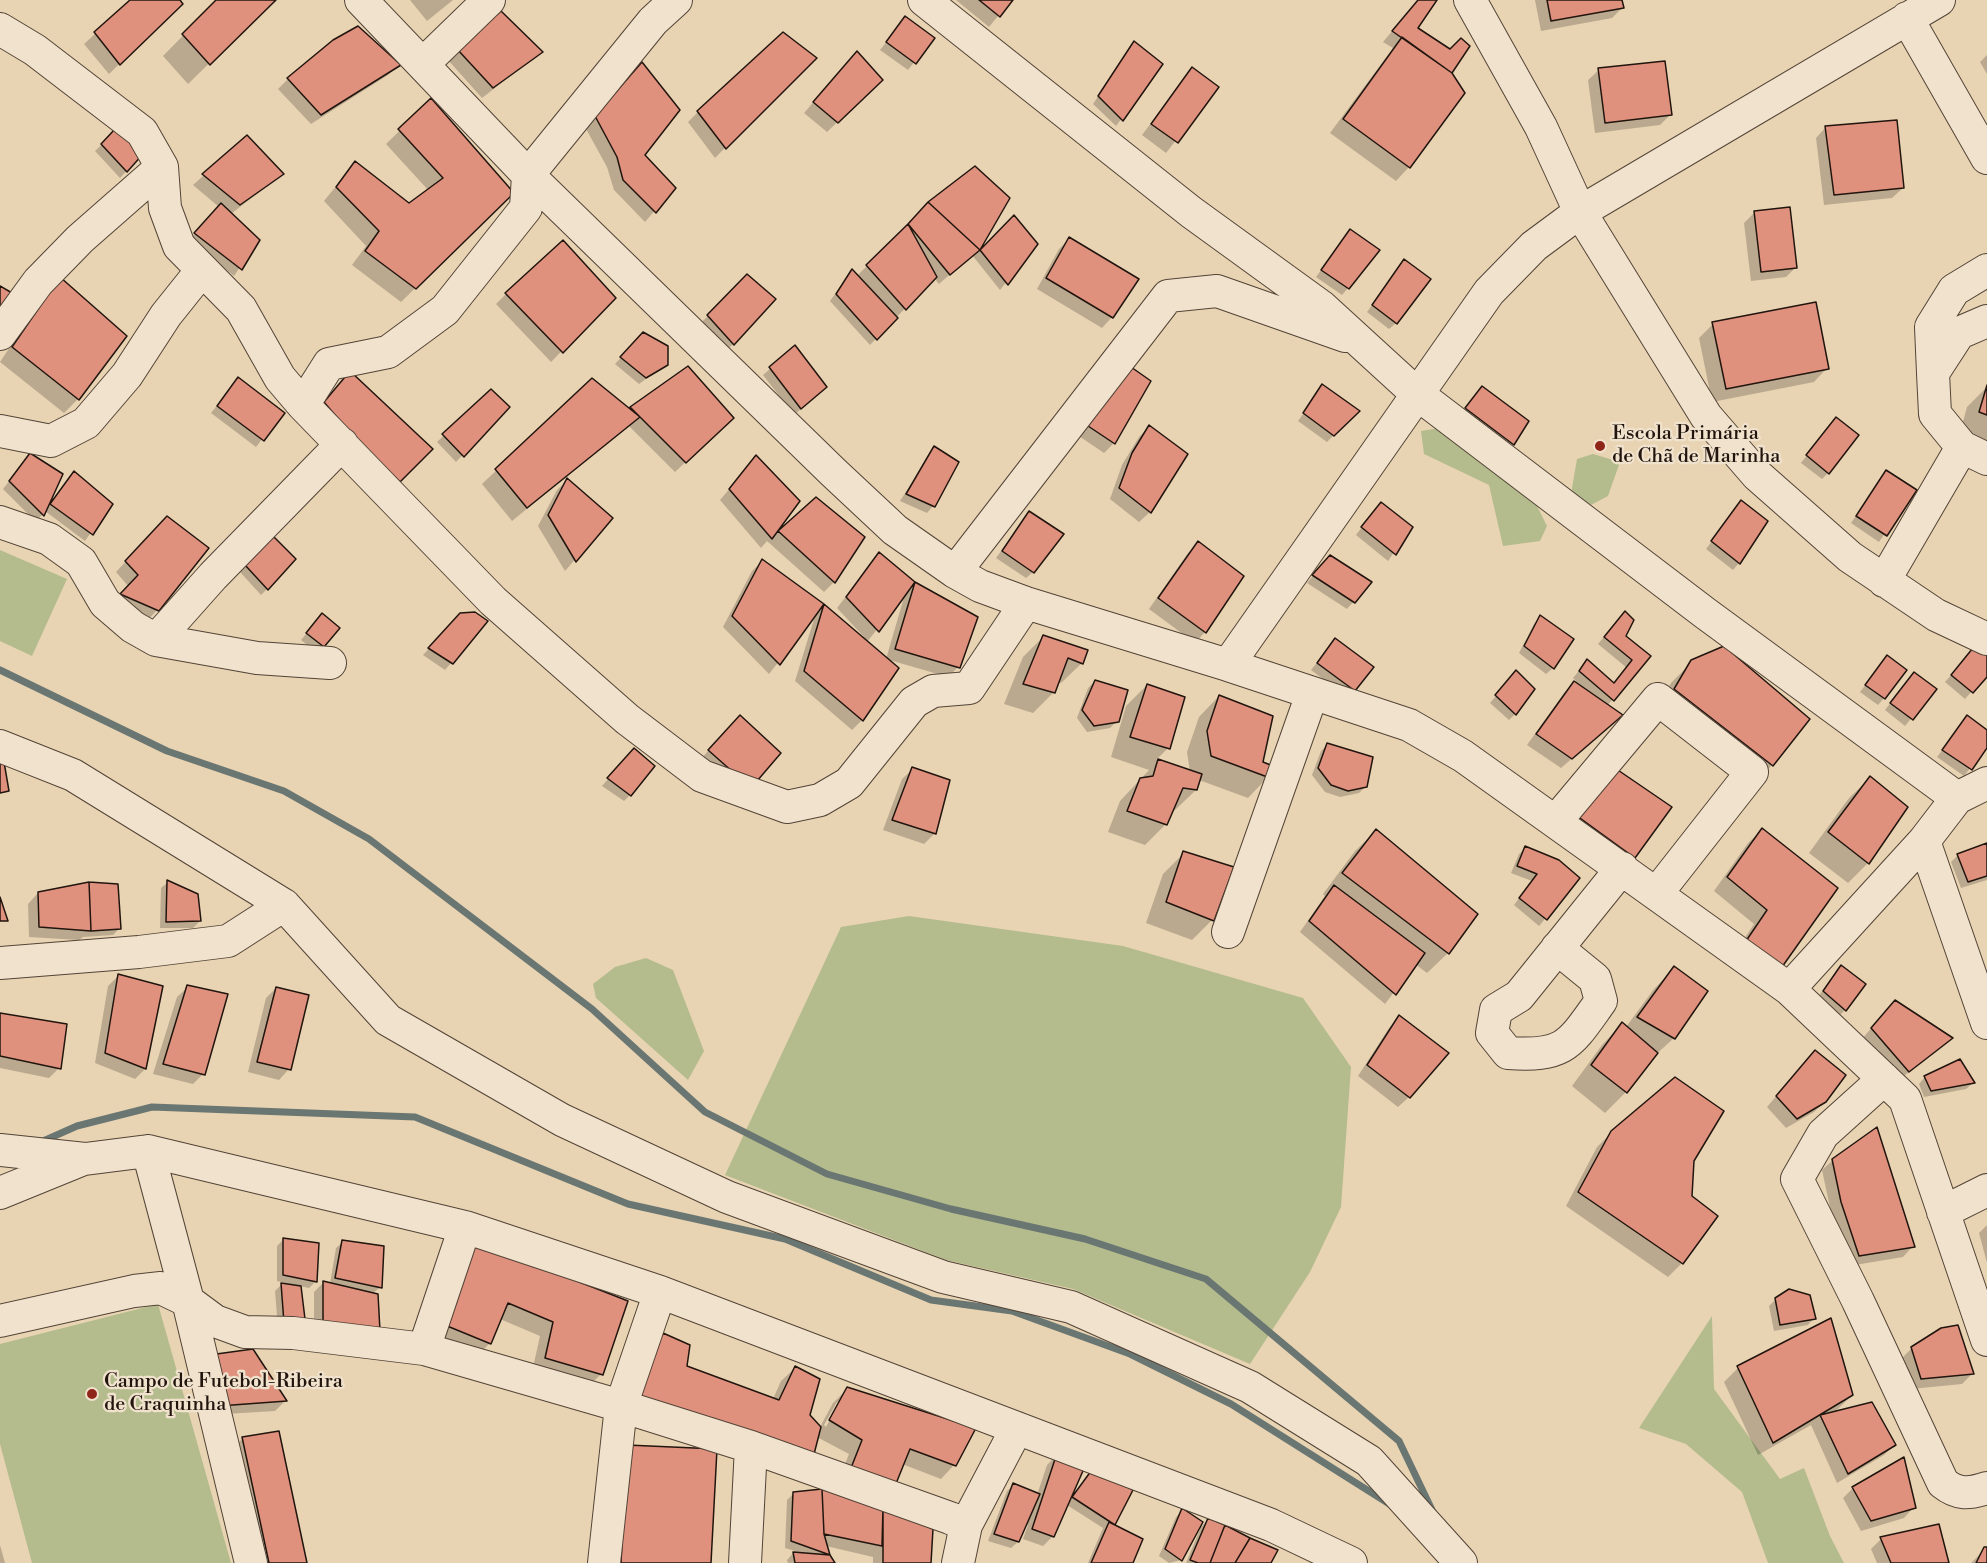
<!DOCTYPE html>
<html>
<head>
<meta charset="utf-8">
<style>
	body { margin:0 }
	canvas { display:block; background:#e8d3b2 }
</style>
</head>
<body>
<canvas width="1987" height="1563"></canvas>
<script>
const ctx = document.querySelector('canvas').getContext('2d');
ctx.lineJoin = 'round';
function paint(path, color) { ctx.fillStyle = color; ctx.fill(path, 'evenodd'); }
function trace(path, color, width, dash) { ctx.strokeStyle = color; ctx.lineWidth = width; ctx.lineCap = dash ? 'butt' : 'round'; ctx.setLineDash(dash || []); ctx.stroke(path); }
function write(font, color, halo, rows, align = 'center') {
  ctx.font = font + ' "Libre Bodoni",serif'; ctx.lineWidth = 4.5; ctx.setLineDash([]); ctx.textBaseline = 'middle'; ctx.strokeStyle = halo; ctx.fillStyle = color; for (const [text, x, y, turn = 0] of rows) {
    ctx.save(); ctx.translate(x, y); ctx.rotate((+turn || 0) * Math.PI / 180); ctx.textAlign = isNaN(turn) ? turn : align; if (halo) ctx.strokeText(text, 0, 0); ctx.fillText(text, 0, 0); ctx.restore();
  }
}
paint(new Path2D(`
	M1440,428l96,76 11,22 -7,15 -37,5 -14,-61 -65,-31 -3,-23z
	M1593,454l27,8 -12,34 -25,13 -12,-15 6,-35z
	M0,550l67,29 -35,77 -32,-15z
	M909,916l214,30 180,52 48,69 -10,140 -31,65 -60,92 -177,-75 -127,-29 -221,-85 116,-248z
	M646,958l27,12 31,81 -16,29 -92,-82 -3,-14 22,-17z
	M158,1304l73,259h-199l-32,-119v-100z
	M1712,1316l2,73 66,90 24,-11 26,68 14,27h-76l-26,-71 -56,-48 -47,-16z`), '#b4bc8d');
paint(new Path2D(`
	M132,0h46l3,4 -72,70 -25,-30z
	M218,0h56l-86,84 -25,-28z
	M410,0h43l-26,21z
	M956,0h55l-22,27z
	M1418,0h17l-19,28 35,45 -42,94 -13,14 -66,-48 63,-85 -10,-6z
	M1535,0h86l1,8 -10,10 -71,13z
	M905,18l28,20 -25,32 -28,-20z
	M1134,43l27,22 -45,61 -23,-22z
	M458,50l83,2 -59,46 -34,-38z
	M1987,55v19l-7,-12z
	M814,58l-99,100 -27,-36 10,-10z
	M847,63l34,17 -54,52 -23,-19z
	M398,65l-10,10 -77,49 -33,-35 10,-10z
	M1192,69l25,18 -51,66 -24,-18z
	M1599,70l71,45 -10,10 -65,8 -7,-53z
	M632,75l11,80 31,33 -29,34 -31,-32 -7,-23 -22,-40z
	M431,100l81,93 -111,109 -49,-37 14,-19 -42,-45 31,-38 54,42 20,-14 -43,-47z
	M1826,127l77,61 -11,10 -68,7 -8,-67z
	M116,131l25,24 -21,23 -25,-27z
	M247,137l35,37 -51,40 27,26 -24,36 -45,-36 30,-33 -26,-22z
	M1008,199l-33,56 39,-38 22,27 -36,46 -28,-35 -33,29 -5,-6 -64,67 -40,-44 22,-30 5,5 72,-73z
	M1755,212l41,55 -10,10 -35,4 -7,-58z
	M1350,231l-2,57 -6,7 -26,-18z
	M1069,239l43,78 -10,11 -65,-39 22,-40z
	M1404,261l-8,62 -7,6 -22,-17z
	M747,276l-14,68 -10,10 -25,-28z
	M46,293l79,43 -47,63 -14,14 -64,-51z
	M506,294l108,4 -63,64 -55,-58z
	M1713,324l114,44 -13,14 -102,20 -13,-64z
	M637,340l29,24 -27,20 -24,-20z
	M795,347l24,46 -25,22 -31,-40z
	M688,368l34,60 -47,44 -46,-46 -117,95 -30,-37 110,-104 37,30z
	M350,373l81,76 -42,42 -74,-78z
	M1111,373l3,70 -10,10 -31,-21z
	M238,379l44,34 -26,34 -45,-34z
	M1323,386l34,25 -30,31 -29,-21z
	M1987,387v56l-27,-10 7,-26z
	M491,391l17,16 -52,55 -19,-20z
	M1476,395l51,26 -21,30 -46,-36z
	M1830,425l-2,48 -6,6 -21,-16z
	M1149,427l37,27 -36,58 -11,10 -29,-23 12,-34 17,-28z
	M935,447l-2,59 -6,7 -27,-12z
	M30,455l20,48 18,-23 43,24 -26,37 -40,-30 -9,11 -33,-33z
	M756,458l17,79 43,-38 18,83 -10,10 -57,-51 -6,7 -41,-48z
	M1886,471l29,19 -36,52 -28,-19z
	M567,480l44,38 -46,53 -27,-45 19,-36z
	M1741,502l-2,61 -6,7 -27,-21z
	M1374,511l37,16 -23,34 -32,-26z
	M1029,513l4,59 -7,6 -30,-20z
	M157,528v82l-10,11 -36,-16 18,-18 -13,-15z
	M273,538l-6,51 -6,6 -21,-23z
	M1199,543l6,89 -10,11 -46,-34 39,-56z
	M879,554l32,35 4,-5 43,83 -10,10 -62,-18 -24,61 -10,10 -57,-49 20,-65 -46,58 -46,-47 29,-56 10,-10 62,45 38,33 2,-2 -27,-29zM905,594l-19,65 -19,-17z
	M1323,564l47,19 -23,26 -40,-26z
	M1540,617l13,51 -7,6 -27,-21 15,-29z
	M1619,619l5,18 25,20 -42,49 4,19 -50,43 -34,-23 37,-52 12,-12 -3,-3 14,-17 26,24 14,-17 -29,-24z
	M316,622l22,6 -21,25 -16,-13z
	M454,622h32l-41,48 -22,-15z
	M1044,636l38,27 -21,20 -3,-1 -4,10 -21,21 -29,-9 19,-47z
	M1335,640l37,27 -25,30 -36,-27z
	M1971,652l16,22 -22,25 -20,-17z
	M1887,657l-3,41 -6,7 -18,-13z
	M1692,662l80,103 -21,21 -96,-76 16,-27z
	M1510,679l5,35 -6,6 -19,-17z
	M1908,680l27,9 -30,37 -20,-16z
	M1095,681l22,40 -7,7 -23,4 -10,-14 11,-30z
	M1147,685l36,13 -15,50 -12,12 34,12 -3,-20 12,-35 20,-21 49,81 -20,21 -49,-18 -3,10 -21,20h-3l-6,14 -21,21 -37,-13 12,-31 29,-31 -38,-13 15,-51z
	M1967,717l20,14v15l-23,30 -27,-19z
	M730,727l20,60 -51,-26z
	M1328,744l38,42 -7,7 -19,4 -15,-5 -13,-17 9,-24z
	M628,756l2,39 -6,6 -22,-15z
	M913,769l35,12 -14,53 -10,10 -41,-14 19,-51z
	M1870,778l-2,85 -20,20 -39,-30 40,-55z
	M1591,788l79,19 -36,50 -21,21 -59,-43z
	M1762,830l74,58 -103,68 21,-32 -40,-33 34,-48z
	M1376,831l72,122 -21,20 -12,-9 -30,40 -85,-72 25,-36 -2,-2 32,-43z
	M1987,845v35l-26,8 -10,-26 7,-7z
	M1526,848l52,31 -39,47 -25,-21 18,-24 -21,-8 8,-19z
	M1184,853l28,67 -20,20 -46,-17 17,-49z
	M168,882l32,39 -7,7h-33l1,-40z
	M38,893l82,35 -7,7 -30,2 -4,3 -50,-3 -1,-33z
	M1841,967l4,43 -6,6 -22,-18z
	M1674,968v70l-22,20 -26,34 -21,21 -33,-27 30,-41 20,-21 4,3 28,-38z
	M119,975l43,12 -17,82 -10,10 -40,-16 13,-77z
	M188,987l15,87 -10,10 -40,-10 24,-77z
	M276,988l13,81 -10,11 -31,-8 18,-74z
	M1885,1012l66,26 -53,43 -36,-42z
	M0,1014l59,54 -10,10 -49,-10z
	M1400,1017l9,80 -11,10 -40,-31 31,-48z
	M1805,1062l20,39 -11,11 -28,16 -19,-21z
	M1925,1077l48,6 -7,6 -42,8 -5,-13z
	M1612,1132l81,28 -3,36 26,20 -34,47 -14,14 -102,-71 31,-59z
	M1833,1160l80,86 -10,11 -54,9 -18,-54 -9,-42z
	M1986,1226h1v37l-8,-30z
	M284,1239l32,42 -7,7 -10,-2 4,33 -25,10 -3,-38 6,-6 9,1v-2l-13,-3v-35z
	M343,1242l38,45 -67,48v-43l10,-10 6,2 6,-36z
	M453,1254l173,48 -25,72 -14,14 -55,-16 8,-36 -40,-17 -10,24 -14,14 -54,-22z
	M1776,1299l38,19 -6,7 -34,6 -5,-25z
	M1912,1348l60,26 -10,10 -51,5 -10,-30z
	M200,1367l85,34 -10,10 -66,4z
	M685,1367l88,32 8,-18 14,-13 14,47 11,12 13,-24 14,-14 107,76 -13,14 -39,-15 -66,23 13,-33zM837,1402h3l-14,25 -2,-2z
	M1738,1368l114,27 -18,18 61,32 -11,10 -47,28 -26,-58 -53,30 -34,-73z
	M243,1438l63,125h-53l-24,-111z
	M1057,1455l15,42 22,-28 37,21 -19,35 19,38h-43l15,-35 -36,-23 -14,31 -10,10 -20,-7 5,-14 -2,-1 -8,18 -7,6 -23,-7 19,-50 7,-6 23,10 10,-30z
	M1853,1488l61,19 -10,11 -43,13 -18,-33z
	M794,1493l89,15 47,55h-57v-6l-47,-11 7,17h-45l-1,-3 8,-9 -10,-3 2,-48z
	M1183,1510l18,13 -20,37 -12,3 -10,-7 17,-39z
	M1208,1520l61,43h-83l15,-36z
	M1881,1539l66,24h-70l-6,-14z
	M0,1545l5,18h-5z
	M1987,1548v15h-16l14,-14z`), '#0003');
trace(new Path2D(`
	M0,670l167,81 117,40 85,48 223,170 113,103 122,62 124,35 134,30 121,40 193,162 34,71
	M41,1142l36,-16 75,-19 263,10 213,87 157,35 146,61 81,11 118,43 101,50 160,101`), '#6a7672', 7);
const building = new Path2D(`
	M130,0h50l3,4 -63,61 -26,-33z
	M216,0h60l-66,65 -28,-31z
	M979,0h34l-13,17z
	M1418,0h19l-19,28 32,21 11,-11 9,8 -18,27 -60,-42z
	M1547,0h75l2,8 -73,13z
	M501,11l42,41 -50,36 -36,-39z
	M905,16l30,22 -19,26 -30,-22z
	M358,26l43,39 -80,50 -34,-37 46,-38z
	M783,32l34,26 -91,91 -29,-38z
	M1402,37l50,36 13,20 -55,75 -67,-49z
	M1134,41l29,23 -40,57 -25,-25z
	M857,51l26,29 -45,43 -25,-21z
	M1665,61l7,54 -67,8 -7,-55z
	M642,62l38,48 -35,45 31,33 -20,25 -33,-33 -6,-23 -22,-41z
	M1192,67l27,20 -41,56 -27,-19z
	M431,98l83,95 -98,96 -51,-38 14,-20 -43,-44 19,-26 54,42 34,-25 -45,-49z
	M1897,120l7,68 -70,7 -9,-69z
	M115,129l28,25 -16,18 -26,-28z
	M247,135l37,39 -44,31 -38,-31z
	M975,166l35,32 -30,52 -52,-48z
	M928,202l52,48 -30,25 -42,-51z
	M221,203l39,37 -18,30 -48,-37z
	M1790,207l7,61 -36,4 -7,-61z
	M1014,215l24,29 -30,41 -28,-35z
	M908,224l29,53 -31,33 -40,-45z
	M1350,229l30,21 -31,39 -28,-19z
	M1069,237l70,42 -26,39 -67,-40z
	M563,240l53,58 -53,55 -58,-60z
	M1404,259l27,20 -34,45 -25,-19z
	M852,269l46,49 -21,22 -41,-46z
	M747,274l29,25 -42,46 -27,-30z
	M60,277l67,59 -48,64 -67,-53z
	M0,286l12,7 -12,16z
	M1816,302l13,67 -103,20 -14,-67z
	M643,332l25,14v19l-22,13 -26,-21z
	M795,345l32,42 -26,22 -32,-42z
	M1121,360l30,21 -36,63 -33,-22z
	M688,366l46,52 -48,45 -56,-56z
	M350,371l83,78 -33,33 -38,-35 -38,-45z
	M238,377l47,36 -21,28 -47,-35z
	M592,378l48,39 -113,91 -32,-39z
	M1322,384l38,27 -26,25 -31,-23z
	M1987,385v30l-8,-3z
	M1482,386l47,35 -15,24 -49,-37z
	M491,389l19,18 -46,50 -22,-23z
	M1836,417l23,18 -30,39 -23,-19z
	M1149,425l39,29 -37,59 -32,-25 13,-35z
	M934,446l25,16 -24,45 -29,-13z
	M30,453l33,21 -19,42 -35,-35z
	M756,455l44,46 -28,38 -43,-50z
	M1886,470l31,20 -30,46 -31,-20z
	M74,471l39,33 -20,31 -43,-31z
	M567,478l46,40 -37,44 -28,-47z
	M816,497l49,40 -30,46 -57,-52z
	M1741,500l27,21 -28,43 -29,-23z
	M1381,502l32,25 -17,28 -35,-28z
	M1029,511l35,23 -30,39 -32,-22z
	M167,516l42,32 -50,63 -39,-17 18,-19 -13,-14z
	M273,536l23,23 -28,31 -23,-25z
	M1198,541l46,35 -38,57 -48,-35z
	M879,552l36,30 -36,50 -33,-35z
	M1330,555l42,27 -17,21 -43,-28z
	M762,559l62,45 -44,61 -48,-49z
	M915,582l63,35 -18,51 -65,-19z
	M824,604l75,64 -36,53 -59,-50z
	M1625,611l9,9 -8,16 25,20 -37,45 -35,-30 8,-12 27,24 18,-23 -28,-23z
	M475,612l13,9 -35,43 -25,-16 32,-35z
	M322,613l18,15 -16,19 -18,-14z
	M1540,615l34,24 -20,30 -30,-23z
	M1043,635l45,15 -5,14 -15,-6 -13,35 -32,-9z
	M1335,638l39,29 -19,24 -38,-28z
	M1977,643l10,8v26l-14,16 -22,-18z
	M1724,646l86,73 -37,47 -99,-77 17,-29z
	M1887,655l20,15 -22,29 -20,-14z
	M1516,670l19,19 -19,26 -21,-20z
	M1914,672l23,17 -24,31 -23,-17z
	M1095,680l33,10 -9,32 -25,4 -12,-16z
	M1574,681l49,34 -51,44 -36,-25z
	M1147,684l38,13 -15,52 -40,-12z
	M1219,695l54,21 -10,46 10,4 -3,12 -59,-22 -4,-25z
	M740,715l41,38 -30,35 -43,-38z
	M1967,715l20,15v18l-15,22 -30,-20z
	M1327,743l46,14 -6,30 -19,4 -17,-6 -13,-17z
	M634,748l21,18 -24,30 -24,-18z
	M1158,759l44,15 -5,16 -14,-2 -16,37 -40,-14 13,-33 13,-2z
	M4,762l5,29 -9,2v-30z
	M1612,766l60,41 -37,51 -62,-45z
	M912,767l38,13 -14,54 -44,-14z
	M1870,776l38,31 -39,57 -41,-32z
	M1762,828l76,60 -56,79 -36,-26 21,-31 -40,-33z
	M1376,829l102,85 -29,40 -107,-81z
	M1987,843v33l-19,6 -11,-28z
	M1525,846l34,14 21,18 -33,42 -28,-22 18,-24 -20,-8z
	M1183,851l51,16 -20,54 -48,-19z
	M167,880l31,14 3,27 -35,1z
	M89,882l29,2 3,45 -30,2z
	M89,882l2,49 -52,-4 -1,-35z
	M1334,885l91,68 -29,42 -87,-74z
	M0,897l8,24h-8z
	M1841,965l25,19 -20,27 -23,-20z
	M1674,966l34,25 -33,48 -38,-22z
	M118,974l45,12 -17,83 -41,-16z
	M187,985l41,9 -23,81 -42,-11z
	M276,987l33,8 -18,75 -34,-8z
	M1895,1000l58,38 -44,34 -38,-44z
	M0,1013l67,11 -6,45 -61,-13z
	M1399,1015l50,38 -39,45 -43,-33z
	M1622,1022l36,31 -31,40 -36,-28z
	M1815,1050l31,25 -20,27 -29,17 -21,-23z
	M1960,1059l15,24 -44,8 -7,-15z
	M1675,1077l49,34 -30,50 -2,35 26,20 -35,48 -105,-72 33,-61z
	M1877,1127l38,120 -56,9 -18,-54 -9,-43z
	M283,1238l36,5 -2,39 -34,-7z
	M467,1238l161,63 -25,74 -58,-17 8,-36 -45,-19 -17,41 -56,-23z
	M342,1240l42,6 -2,42 -47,-10z
	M323,1281l55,13 2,37 -57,-6z
	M281,1283l20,3 4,33 -21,4z
	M1789,1289l21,6 6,24 -36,6 -5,-27z
	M1831,1318l22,77 -80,48 -36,-77z
	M1958,1325l16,49 -53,5 -10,-32 30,-19z
	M663,1333l27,12 -3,21 92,34 16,-34 25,13 -10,36 11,12 -9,35 -181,-61z
	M253,1349l34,52 -68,5 -10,-51z
	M847,1387l129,41 -20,38 -46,-17 -17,42 -44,-18 13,-33 -33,-20z
	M1872,1402l24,43 -48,29 -28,-59z
	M279,1431l28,132h-38l-27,-126z
	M627,1445l90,4 -6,114h-90z
	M1057,1453l29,11 -32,73 -22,-8z
	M1904,1457l12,51 -45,13 -19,-34z
	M1094,1467l39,23 -18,35 -43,-28z
	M1013,1483l27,11 -21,48 -25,-8z
	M822,1489l2,45 6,21 -39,-14 2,-49z
	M822,1489l61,18 -1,39 -58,-12z
	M883,1507l50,22 -2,34h-48z
	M1182,1508l21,14 -21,39 -17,-12z
	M1208,1518l17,7 -15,38h-12l-8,-3z
	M1109,1522l34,17 -10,24h-42z
	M1939,1524l10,39h-58l-11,-26z
	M1225,1525l25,13 -15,25h-25z
	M1250,1538l28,12 -7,13h-36z
	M1984,1547h3v16h-11z
	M793,1552l37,3 5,8h-40z`);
paint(building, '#df917e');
trace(building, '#21150e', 1.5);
const minor = new Path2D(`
	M361,0l167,175 305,297 62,58 60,42 25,14 46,17 202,62 181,60 54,31 326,233 116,110 82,241
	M676,0l-23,21 -125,154 -2,33 -81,102 -57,42 -59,12 -26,41 190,196 134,118 75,57 85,31 33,-7 29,-17 65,-81 19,-11 36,-3 57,-85
	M924,0l267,212 131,95 94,86 289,220 252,185
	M1470,0l71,127 39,85 126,204 51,59 93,82 86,58 51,24
	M1907,18l80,140
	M0,29l35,21 107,82 20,35 3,41 14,38 62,63 39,69 23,27
	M423,64l66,-64
	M1987,321l-28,12 -26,40 2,41 27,33 25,12
	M0,334l38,-52 42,-43 82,-72
	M1933,373l-2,-46 23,-37 33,-20
	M0,431l51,10 35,-18 41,-48 39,-60 36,-45
	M0,522l49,17 32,23 24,41 28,24 23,13 57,-64 129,-132
	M955,572l213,-276 49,-5 128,45
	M1884,581l78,-134
	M156,640l101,18 73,5
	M1228,665l261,-373 45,-46 46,-34 359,-212
	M0,746l73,29 211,130 104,115 174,100 165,77 216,80 128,30 179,80 119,74 92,102
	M1556,821l102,-122 94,73 -95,121
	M1924,841l63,182
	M1228,932l84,-238
	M1557,948l38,31 6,22c-31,43 -35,56 -93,52l-16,-20 4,-23 23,-14 103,-128
	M0,963l139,-11 89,-11 56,-36
	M1789,989l135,-148 33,-43 30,-15
	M1884,1079l-61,55 -26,45 61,122 85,182c15,12 26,11 44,5
	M0,1150l85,9 63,-8 317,76 195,65 611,233 80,38
	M148,1151l40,150 63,262
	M0,1193l81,-33
	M1943,1212l44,-22
	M0,1321l134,-30 27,-3 27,13 27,20 30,11 48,1 131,16 197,57 130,41 199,71 16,7 -8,38
	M424,1349l41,-122
	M966,1525l51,-97
	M604,1563l17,-157 39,-114
	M745,1563l6,-116`);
trace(minor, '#534437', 34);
trace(minor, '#f0e2cd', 32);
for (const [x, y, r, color] of [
	[1600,446,6,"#8f2418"],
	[92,1394,6,"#8f2418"]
]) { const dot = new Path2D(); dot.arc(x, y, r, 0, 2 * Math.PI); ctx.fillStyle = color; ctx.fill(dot); trace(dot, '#f0e2cd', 2); }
write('20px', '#21150e', '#f0e2cd', [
	["Escola Primária",1612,434],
	["de Chã de Marinha",1612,457],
	["Campo de Futebol-Ribeira",104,1382],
	["de Craquinha",104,1405]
], 'left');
</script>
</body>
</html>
